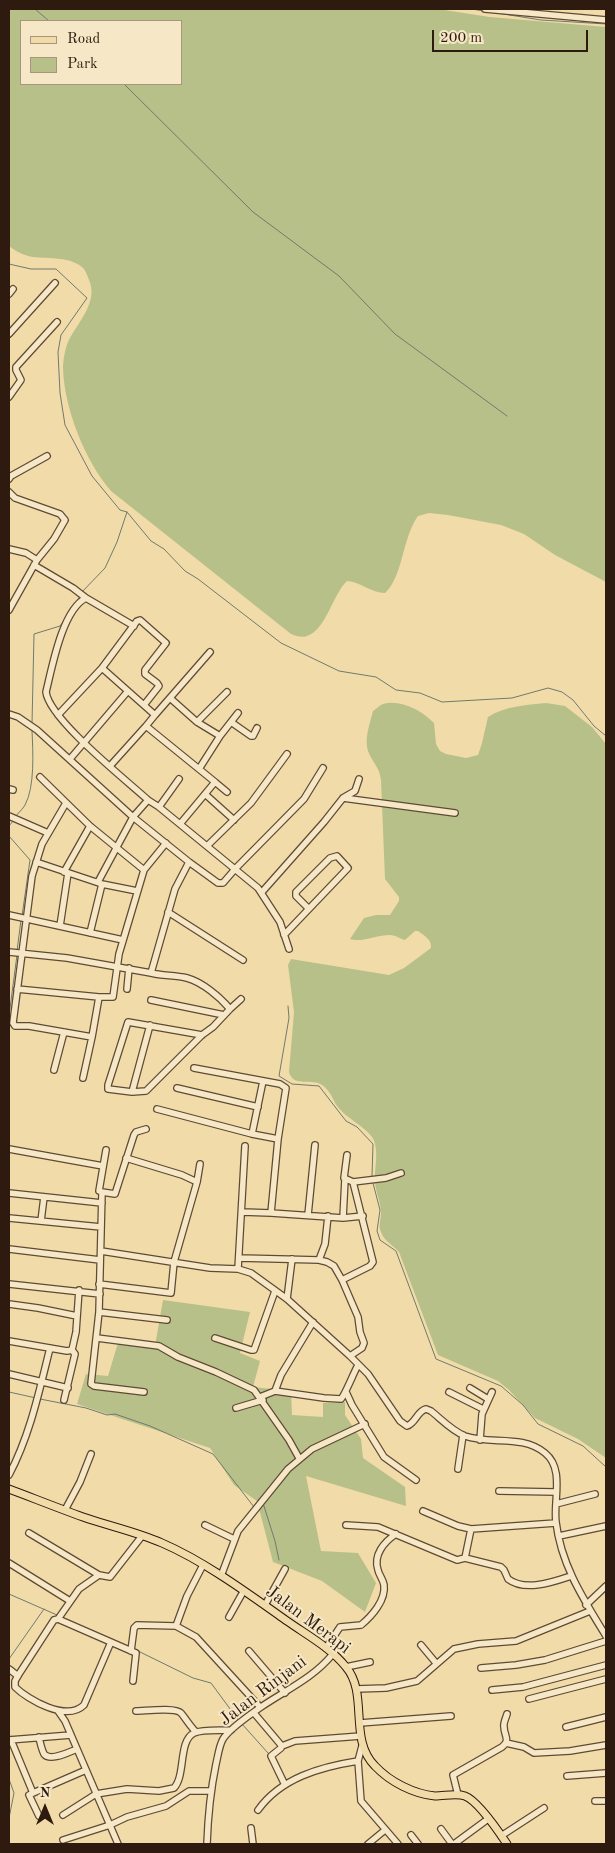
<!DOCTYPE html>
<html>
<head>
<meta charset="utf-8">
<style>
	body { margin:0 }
	#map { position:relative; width:615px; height:1853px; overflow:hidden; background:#f1dba9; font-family:"Old Standard TT",serif }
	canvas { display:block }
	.frame { position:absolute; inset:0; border:10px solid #2e1a0e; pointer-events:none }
	.legend { position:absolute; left:20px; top:20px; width:162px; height:65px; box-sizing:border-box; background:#f6e8c7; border:1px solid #a6967d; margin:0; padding:6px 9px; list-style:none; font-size:15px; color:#2e1a0e }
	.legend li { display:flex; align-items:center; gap:10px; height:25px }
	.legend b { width:25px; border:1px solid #a6967d }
	.north { position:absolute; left:20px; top:1783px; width:50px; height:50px; -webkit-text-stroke:4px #f6e8c7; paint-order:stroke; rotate:0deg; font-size:14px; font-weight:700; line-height:20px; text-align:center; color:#2e1a0e }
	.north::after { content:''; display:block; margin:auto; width:18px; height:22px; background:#2e1a0e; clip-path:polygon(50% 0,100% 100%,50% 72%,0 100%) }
	.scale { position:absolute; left:432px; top:30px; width:156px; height:22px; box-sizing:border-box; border:2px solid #2e1a0e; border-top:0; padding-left:6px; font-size:15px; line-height:18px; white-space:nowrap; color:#2e1a0e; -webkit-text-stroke:4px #f6e8c7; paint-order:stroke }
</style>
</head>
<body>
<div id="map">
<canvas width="615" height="1853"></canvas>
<div class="frame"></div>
<ul class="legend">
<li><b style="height:6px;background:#f1dba9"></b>Road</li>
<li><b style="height:14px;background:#b8c089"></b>Park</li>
</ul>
<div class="north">N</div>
<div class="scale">200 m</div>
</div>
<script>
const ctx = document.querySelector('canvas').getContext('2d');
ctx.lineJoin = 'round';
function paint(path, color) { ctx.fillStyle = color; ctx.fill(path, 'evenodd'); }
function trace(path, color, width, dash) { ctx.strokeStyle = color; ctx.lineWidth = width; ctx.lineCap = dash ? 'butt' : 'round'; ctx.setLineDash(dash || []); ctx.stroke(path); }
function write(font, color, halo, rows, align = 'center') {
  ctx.font = font + ' "Old Standard TT",serif'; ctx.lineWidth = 4; ctx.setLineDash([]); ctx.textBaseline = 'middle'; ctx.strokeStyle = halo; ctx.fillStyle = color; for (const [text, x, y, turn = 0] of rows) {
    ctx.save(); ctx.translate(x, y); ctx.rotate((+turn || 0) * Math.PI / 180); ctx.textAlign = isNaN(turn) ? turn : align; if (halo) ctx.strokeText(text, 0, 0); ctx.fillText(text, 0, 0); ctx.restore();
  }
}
paint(new Path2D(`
	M9,9h429l52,8 116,10v555l-51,-27 -31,-21 -23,-9 -53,-10 -19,-2 -11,3c-16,22 -15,61 -33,77 -14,0 -24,-11 -38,-12 -14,13 -21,49 -40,55 -5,2 -11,0 -16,-2l-180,-143c-26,-30 -47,-83 -48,-123 0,-7 2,-19 5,-26 9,-19 31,-40 21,-62 -1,-3 -3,-8 -5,-11 -12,-13 -36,-10 -51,-12 -8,-1 -18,-6 -24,-11zM21,21h160v63h-160z
	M546,703l19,3 27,21 14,17v714l-28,-19 -43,-21 -26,-28 -11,-9 -60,-26 -39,-103c-6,-7 -15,-11 -18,-20 -3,-6 0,-12 0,-19 0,-10 -5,-20 -6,-30 -1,-14 5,-34 -3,-46 -9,-12 -25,-18 -35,-31 -5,-8 -8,-19 -19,-23 -11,-3 -25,3 -29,-11l5,-60 -6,-47 3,-6 98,16 15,-7 27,-20c1,-9 -8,-13 -13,-17h-3l-10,9c-5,-1 -9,-5 -15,-5 -13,0 -29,8 -40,4l14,-21 12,-3h14l9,-14v-4l-14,-18 -4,-99c-2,-14 -9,-18 -13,-29 -4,-12 2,-28 5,-40 3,-2 7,-6 10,-7 18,-5 39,7 51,19l2,21 4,7 6,3 20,4 12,-3 4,-12 6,-26c17,-11 38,-12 58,-14z
	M163,1300l87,12 -10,41 20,8 -7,26 38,4 1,24 31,2v-14l22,-1v13l16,24 2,19 42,29 1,19 -100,-30 15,75 37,2 18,30 -11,29 -43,-31 -49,-19 -16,-61 -23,-16 -24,-37 -133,-44 9,-30 22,2 10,-33 37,3z`), '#b8c089');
trace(new Path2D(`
	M35,9l14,12
	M472,9l11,2
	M497,13l44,7 65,4
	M124,84l129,128 86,64 56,58 112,82
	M9,264l22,5h25l31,29 -26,37 -3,17 2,41 5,32 27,51 28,34 7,2 24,29 13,8 21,22 13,8 83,64 58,28 37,6 20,13 24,3 22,9 70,-4 36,-10 14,4 11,8 21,26 12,10
	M82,592l23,-24 12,-26 10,-30
	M76,603l4,-7
	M32,724l2,-90 26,-8 5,-7
	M15,817c3,-4 8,-8 10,-12 10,-18 8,-54 7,-74
	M9,826l4,-5
	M9,836l21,24 -8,56
	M17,951l4,-31
	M288,1006l1,12 -10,58 13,8 27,2 27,35 11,6 16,17 -1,32
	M9,1016l8,-61
	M373,1183l7,27 -3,21 3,9 16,11 40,108 65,27 22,19 15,19 45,22 23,21
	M9,1392l27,6
	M40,1399l46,9 21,7 8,-1 35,12 63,28 41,53 5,-8 2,1
	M263,1503l12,38 4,19
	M9,1594l48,21
	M61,1617l15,7
	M102,1635l8,4
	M136,1650l57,28 18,5 28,38
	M9,1659l35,-50
	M242,1724l26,29
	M9,1779l5,14 -5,25`), '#707a6f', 1);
const minor = new Path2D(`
	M485,9l121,11
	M9,294l4,-5
	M9,334l46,-51
	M9,397l12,-17 -5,-10v-3l41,-45
	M9,479l2,-3 36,-20
	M9,492l6,6 45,16 5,6 -11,19 -17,21 -28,50
	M9,549l17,4 11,7
	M34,565l39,23 13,10
	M134,626l-48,-28c-24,12 -34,70 -40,94 3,27 80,88 102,108l11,7 99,81 22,34 9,27
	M102,668l53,47 55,-63
	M170,698l27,24 23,14 18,-23
	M9,714l9,3 19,13 96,87 56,45
	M58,715l44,-47 35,-47 3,-1 26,23 -21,27v4l12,9 2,3 -15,19
	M155,715l-9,11 69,56
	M197,722l30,-30
	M231,722l20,14h2l4,-8
	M70,759l58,-68
	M110,766l36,-40
	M199,769l21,-33
	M40,777l50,49 54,44
	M9,789l4,1
	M205,794l29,26
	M343,798l112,15
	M66,803l-24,41 -10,32 -19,147 2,3h14l63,11
	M159,807l20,-28
	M9,816l39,17
	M180,824l35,-42 12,10
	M207,846l44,-43 36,-49
	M36,862l66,22 35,7
	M64,872l26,-46
	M98,882l35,-65 15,-17
	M262,892l62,-70 19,-24 12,-7 4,-12
	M168,912l75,48
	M9,915l114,25
	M60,926l8,-53
	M90,933l12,-49
	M284,935l64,-67 -11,-12 -7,2 -34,34v4l13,13
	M9,952l58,6 84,15 24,-84 14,-27 29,21h5l13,-15 68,-69 19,-31
	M151,973c12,3 24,2 36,5 15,4 33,19 43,31
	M17,989l82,8h14l6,-43 25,-84 22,-27
	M127,989l2,-21
	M151,1000l73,15
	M202,1035l-74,-13 -20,63v4l24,3 14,-1 56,-56 11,-8 17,-18 11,-10
	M194,1068l86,16 6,4 -8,51 -7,74 -29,-1
	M54,1070l10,-38
	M83,1078l9,-41 7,-40
	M177,1088l81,19
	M132,1092l18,-67
	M157,1109l95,25 26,5
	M252,1134l11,-53
	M9,1149l94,17
	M106,1150l-7,41 3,1 -3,120 -8,72 3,2 50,6
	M347,1155l-3,23 9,4 33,-4 15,-5
	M126,1158l56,17 15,7
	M102,1192l13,2 19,-59 2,-3 10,-3
	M9,1193l93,10
	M271,1213l72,5 20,-2
	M308,1215l7,-70
	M9,1218l92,9
	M343,1218l2,-39
	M41,1221l3,-24
	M9,1249l91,11
	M101,1251l109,17 28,1 13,4 36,26 63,57 18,18 32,47 7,5c9,-3 10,-15 19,-17l5,2c10,8 21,20 34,25 26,9 57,-2 80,17 20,16 8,48 11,69 5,43 28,78 50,114
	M239,1258l80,2 8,2 7,4 8,14 16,37 2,15 4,11 -2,5 -12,8
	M319,1260l6,-16 3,-28
	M238,1269l7,-123
	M342,1280l28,-14 3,-4 -20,-80
	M9,1284l91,10
	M99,1284l72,9 3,-31 23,-80 3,-18
	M287,1299l5,-40
	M9,1304l29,4 39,8
	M99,1312l68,8
	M97,1338l62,8 19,11 38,15 38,18 35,50 10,18
	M215,1338l36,12h3l21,-59
	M9,1341l58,10 5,-1
	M9,1374l59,14
	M470,1388l18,11
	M275,1391l6,-16 32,-53
	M346,1392l6,13 32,52 32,23
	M449,1392l34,17
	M260,1397l15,-6 49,7 17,1c4,-4 13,-27 17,-34
	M64,1400l11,-46 -3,-4 4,-18 3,-42
	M236,1408l27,-8
	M480,1440l2,-26 10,-22
	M458,1469l5,-34
	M9,1475c21,-40 30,-83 41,-127
	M499,1491l57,1
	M556,1504l39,-10
	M65,1510l15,-28 11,-28
	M423,1511l35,15 13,3 85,-6
	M205,1525l29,14
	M346,1525l32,2 79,33 8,-2 6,-29
	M29,1533l70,42 11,2 32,-41
	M559,1536l47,-10
	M465,1558l36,9 3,3 4,9c17,13 45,3 63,-3
	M9,1563l61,38
	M99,1575l-20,14 -21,30 -4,1 -35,54 -4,7v6c13,13 52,35 69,18l27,-63
	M221,1576l17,-45 50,-62 24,-20 53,-25
	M265,1605l20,-36
	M586,1605l20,-19
	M229,1617l14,-25
	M58,1619l78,34 -3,28
	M176,1626l11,-30 16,-31
	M421,1645l15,18
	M326,1648l14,-21 21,-2c11,-9 25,-25 23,-40 -1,-6 -5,-10 -6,-15 -5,-15 6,-28 18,-36
	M131,1651l3,-23 3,-3 39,1 20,11 64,70
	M249,1651l36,42
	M346,1667l24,-5
	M481,1668l35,-3 29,-5 61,-19
	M9,1669l9,7
	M356,1689l30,-1 31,-7 37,-32 24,-5 38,-3 74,-30
	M492,1690l31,-3 83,-22
	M529,1699l77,-20
	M58,1711l7,10 53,123
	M136,1711c9,0 39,-4 45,2 5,6 9,13 15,19
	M254,1713l27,32v3l-10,8 14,29
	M360,1723l91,-7
	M566,1727l40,-10
	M39,1737c1,5 3,13 5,17 6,8 25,-2 33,-5
	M9,1740l62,-5
	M11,1740l22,53 53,-23
	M506,1743l18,4 10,6 36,-2 36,-6
	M282,1746l13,-5 66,-5
	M362,1746l-4,15 3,40 37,43
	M567,1776l39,-3
	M33,1793l-4,2 10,21
	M458,1795l-5,-20 49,-28c9,-7 2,-11 2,-20 -1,-4 2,-9 3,-13
	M595,1801h11
	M258,1810c23,-32 62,-43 100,-49
	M63,1815l33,-21 31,-5 32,2 15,-3c12,-13 4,-47 20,-55 10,-4 26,-2 37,-3
	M251,1828l2,16
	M441,1829l11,15
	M411,1835l7,9
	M501,1836l43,-28
	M63,1840l47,-15 17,-8 39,-11 23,-15h21
	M207,1844c1,-29 3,-51 9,-80 2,-8 3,-18 7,-25 7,-11 28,-25 38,-32 25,-17 52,-29 71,-52
	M368,1844l17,-14
	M454,1844l34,-25`);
const major = new Path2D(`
	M9,1489c24,9 49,19 74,28 26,9 54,15 79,26 42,18 87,51 125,78 20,14 44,27 59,46 23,27 2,72 29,99 15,16 39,28 60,30 10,0 21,-3 30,0 13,5 34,36 42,48`);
trace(minor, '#5f4a35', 8);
trace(major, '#2e1a0e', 9);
trace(minor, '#f6e8c7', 5.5);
trace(major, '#f1dba9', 7);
write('18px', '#2e1a0e', '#f6e8c7', [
	["Jalan Merapi",308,1620,37],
	["Jalan Rinjani",263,1691,-37]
]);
</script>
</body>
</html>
